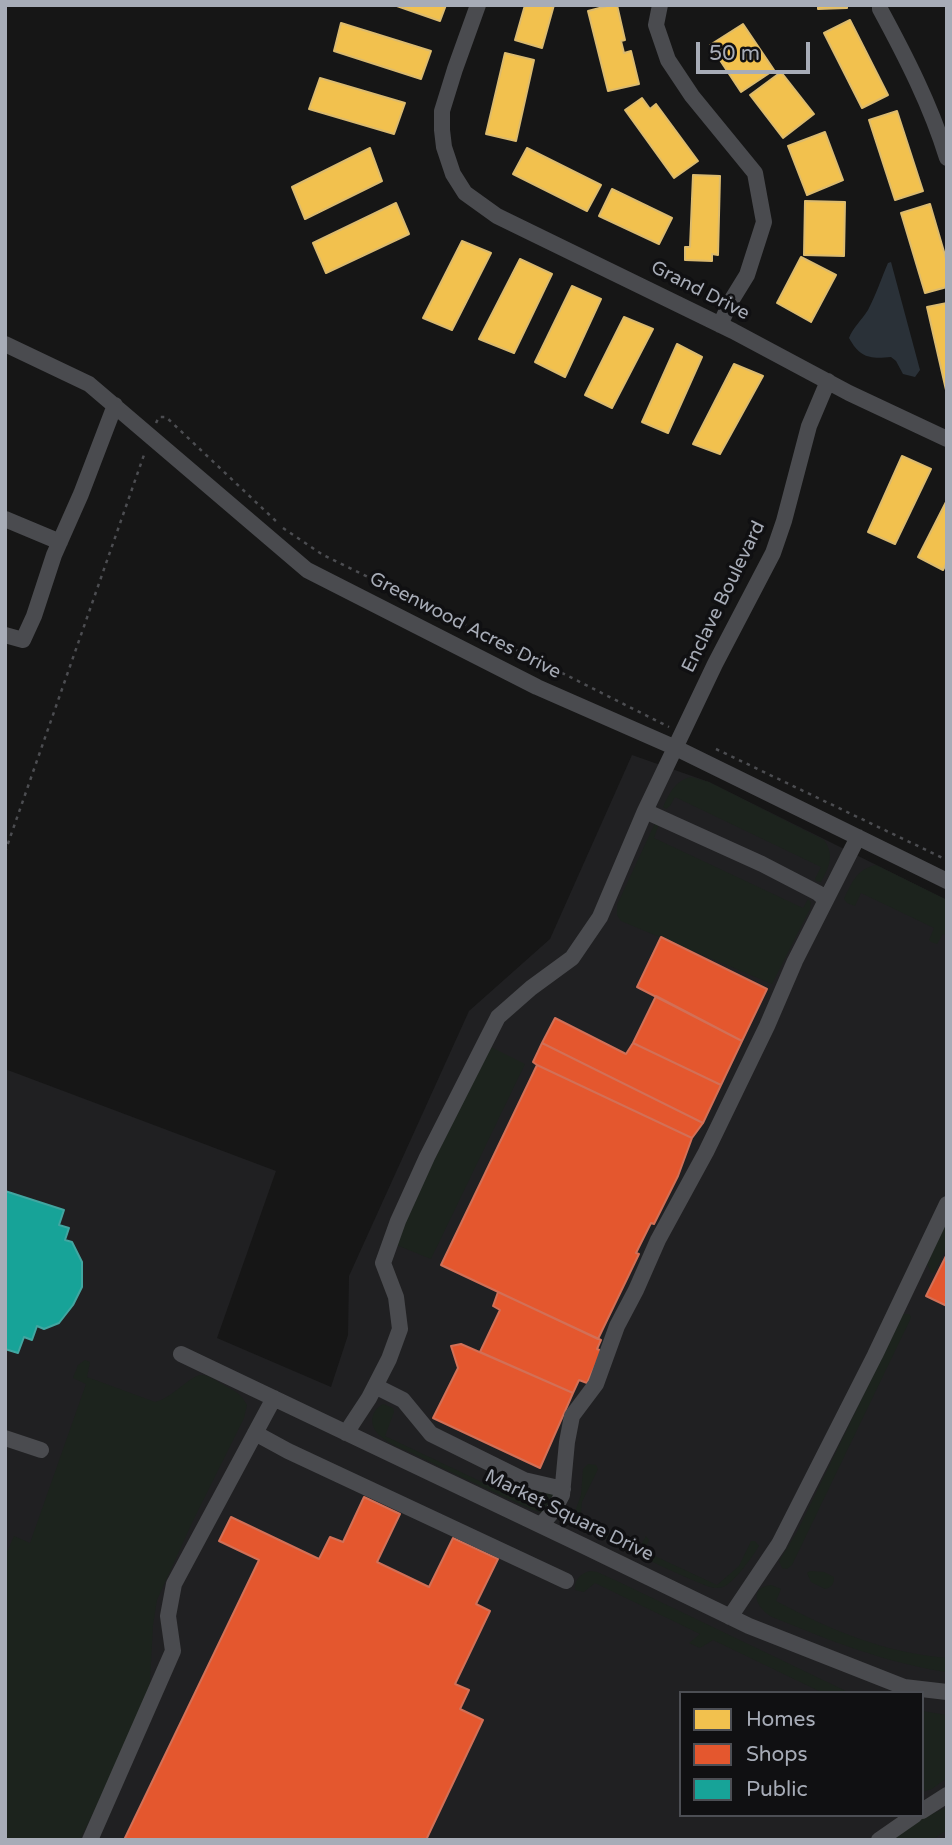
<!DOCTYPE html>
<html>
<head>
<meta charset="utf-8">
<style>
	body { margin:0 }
	#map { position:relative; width:952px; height:1845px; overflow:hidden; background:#161616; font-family:"Varela Round",sans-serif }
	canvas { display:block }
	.frame { position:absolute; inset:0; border:7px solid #a7acb7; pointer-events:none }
	.legend { position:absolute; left:679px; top:1691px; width:245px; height:126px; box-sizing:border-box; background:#101012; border:2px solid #4c4e54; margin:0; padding:9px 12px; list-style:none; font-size:21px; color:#a7acb7 }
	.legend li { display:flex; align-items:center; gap:14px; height:35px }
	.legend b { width:35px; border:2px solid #4c4e54 }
	.scale { position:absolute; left:696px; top:42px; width:114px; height:32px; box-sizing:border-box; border:4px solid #a7acb7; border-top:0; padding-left:9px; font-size:21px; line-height:24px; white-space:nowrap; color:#a7acb7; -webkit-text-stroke:5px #101012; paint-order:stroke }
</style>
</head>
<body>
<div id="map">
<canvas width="952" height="1845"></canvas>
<div class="frame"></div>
<ul class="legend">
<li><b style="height:19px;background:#f2c14e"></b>Homes</li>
<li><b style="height:19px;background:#e4572e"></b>Shops</li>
<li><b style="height:19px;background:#17a398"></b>Public</li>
</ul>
<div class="scale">50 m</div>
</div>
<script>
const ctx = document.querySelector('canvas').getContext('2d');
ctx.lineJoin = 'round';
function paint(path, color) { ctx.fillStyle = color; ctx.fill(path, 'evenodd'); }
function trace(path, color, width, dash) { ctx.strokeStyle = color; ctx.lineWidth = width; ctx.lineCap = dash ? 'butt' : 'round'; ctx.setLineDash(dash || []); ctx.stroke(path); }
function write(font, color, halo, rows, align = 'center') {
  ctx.font = font + ' "Varela Round",sans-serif'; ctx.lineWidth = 7; ctx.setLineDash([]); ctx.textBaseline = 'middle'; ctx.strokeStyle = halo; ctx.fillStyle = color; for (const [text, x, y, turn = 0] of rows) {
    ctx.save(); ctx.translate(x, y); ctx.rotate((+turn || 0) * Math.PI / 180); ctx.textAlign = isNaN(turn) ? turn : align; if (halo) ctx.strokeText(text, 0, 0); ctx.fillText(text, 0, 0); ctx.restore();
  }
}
paint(new Path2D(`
	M632,755l77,27 238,118v940h-942v-771l271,102 -59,167 114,49 17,-52 1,-59 120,-265 81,-72zM681,1693h241v122h-241z`), '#202022');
paint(new Path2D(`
	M691,777l18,5 115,58c11,15 5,27 -3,42l-5,-1 -1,-2 6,-12 -146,-70 -5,9 -4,3 -3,-2c7,-15 12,-26 28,-30z
	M655,823l4,1 -5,14 149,70 5,-9 3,3 -1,7 -38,75 -151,-63 -4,-6v-10z
	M876,865l71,35v35l-4,-1 -6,10 -6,-2 -2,-2 5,-12 -73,-35 -6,13 -8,-3 -3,-4c8,-17 13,-30 32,-34z
	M489,1046l36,18 -94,195 -37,-15z
	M947,1219v29l-13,25h-3l-4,-10z
	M903,1314h6l2,3 -2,5 -117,243 -5,4 -5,-1 -3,-7 18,-29z
	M85,1360l5,2 -3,15 68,25c18,-4 36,-28 47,-27 7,0 14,6 20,9 12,7 18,8 25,21l-3,13 -53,107 -34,75 -4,25 -3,56 -4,22 -66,137h-75v-288h2l7,-16 16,7 56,-159 -13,-6 5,-13z
	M383,1404l10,4 1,4 -9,24 145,69 6,-14 15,2 3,3 -8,18 -13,-4c-39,-18 -77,-35 -115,-54 -12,-6 -29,-11 -39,-21 -10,-10 -9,-24 4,-31z
	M588,1464l8,1 2,4 -16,33 -2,19 59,28 7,-13 3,4 -5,11 73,34 22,-19 12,-25h4l4,5c-6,10 -25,37 -36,41 -5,2 -11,1 -16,-1 -44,-17 -87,-41 -129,-62l-6,-4 9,-25 2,-26z
	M590,1571l7,1 22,10 231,111h-27l-110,-53 -13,8 -11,-5 11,-9 -105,-51 -11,9 -9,-2c-1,-10 6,-17 15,-19z
	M810,1571l14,1 10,5c0,7 -2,10 -9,12l-14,-7 -4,-9z
	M771,1585l10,4 -5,12c54,29 109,52 171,57v14c-62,-9 -118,-32 -175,-55 -15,-8 -25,-29 -1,-32z
	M922,1711l25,4v63l-15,11 -10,3z
	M947,1807v23l-15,10h-44l27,-18z`), '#1c231d');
paint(new Path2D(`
	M891,262l29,108 -5,7 -12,-3 -7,-13 -5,-4c-21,2 -31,1 -42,-19 4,-11 13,-18 19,-28 8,-15 13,-31 20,-47z`), '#2a3138');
const homes = new Path2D(`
	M394,5h52l-6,16z
	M525,5h29l-12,43 -27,-8z
	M611,5h6l8,35 -4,1 3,12 7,-2 8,33 -31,7 -20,-80z
	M818,5h29v3l-29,1z
	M850,20l38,75 -26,13 -38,-75z
	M341,23l90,28 -10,28 -87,-28z
	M743,24l31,46 -33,22 -31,-47z
	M505,53l29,7 -18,81 -30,-7z
	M781,72l33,42 -31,24 -33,-43z
	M320,78l85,25 -11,31 -85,-25z
	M642,98l8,11 6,-5 42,57 -24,17 -49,-68z
	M897,111l26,80 -28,9 -26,-80z
	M825,132l18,48 -36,15 -19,-49z
	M370,148l12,33 -77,38 -13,-32z
	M527,148l74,37 -14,26 -74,-37z
	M693,175l27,1 -2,79 -6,-1v7l-27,-1v-13h5z
	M612,189l60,29 -13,26 -60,-28z
	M805,201l40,1 -1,54 -40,-1z
	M396,203l13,31 -83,39 -13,-30z
	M930,204l17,58v25l-22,6 -24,-80z
	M462,241l29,12 -39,77 -29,-12z
	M801,257l35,18 -25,47 -34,-19z
	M520,259l32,15 -38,79 -35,-14z
	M572,286l29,13 -36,78 -30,-15z
	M947,303v87h-1l-19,-83z
	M624,317l29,12 -41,79 -27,-13z
	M677,344l25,13 -34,76 -26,-11z
	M734,364l29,12 -43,78 -27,-10z
	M902,456l29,13 -36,75 -27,-12z
	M947,500v62l-4,8 -25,-13z`);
paint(homes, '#f2c14e');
trace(homes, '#dcbb6e', 2);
const shops = new Path2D(`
	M661,937l106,52 -25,52 -105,-54z
	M656,996l86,45 -21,44 -88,-42z
	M555,1018l71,36 7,-11 88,42 -18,38 -161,-80z
	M542,1043l161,80 -11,15 -155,-73 -4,-3z
	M537,1065l155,73 -14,38 -24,48 -3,-1 -15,30 3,1 -41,85 -157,-74z
	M947,1254v52l-21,-10z
	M498,1292l103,48 -4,9 5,2 -15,32 -8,-3 -6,13 -93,-41 20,-42 -7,-4z
	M461,1344l112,49 -33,75 -107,-50 25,-50 -7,-22z
	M364,1497l36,17 -23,48 52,25 24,-49 45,21 -22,45 14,7 -35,73 14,6 -9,19 23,11 -57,120h-302l135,-280 -40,-19 12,-24 88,42 11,-22 13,5z`);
paint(shops, '#e4572e');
trace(shops, '#d27057', 2);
const public = new Path2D(`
	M5,1191l59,19 -5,15 10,3 -4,12 7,2 10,20v25l-9,18 -14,18 -15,6 -7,-3 -5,14 -8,-3 -6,16 -13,-4z`);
paint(public, '#17a398');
trace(public, '#42a6a1', 2);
trace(new Path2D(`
	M156,423l3,-6h7l112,106
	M283,528l40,27 162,79 184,93
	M716,749l231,111
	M5,852l140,-400`), '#4c4d51', 2.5, [3.5, 5]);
trace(new Path2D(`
	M478,5l-23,64 -13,42v19l2,17 9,27 12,19 32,23 236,115 116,62 98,46
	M660,5l-4,20 12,35 24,36 63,77 9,49 -17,53 -16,26 -11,24
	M880,5v4c26,48 51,97 67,149
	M5,344l84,40 218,186 230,117 139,61 271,133
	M5,519l55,23
	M5,635l18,5 11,-24 20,-61 27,-61 34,-89
	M645,811l117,53 56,29 8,7
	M181,1354l403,192 165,80 155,61 43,5
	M375,1386l28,14 28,34 93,46 39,9
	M255,1433l33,18 278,130
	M346,1433l23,-35 20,-39 11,-30 -4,-32 -13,-34 15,-42 29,-64 71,-140 33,-29 41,-30 28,-41 45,-106 70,-147 58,-111 11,-32 25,-95 19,-45
	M5,1438l36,12
	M541,1525l13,-15 8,-15 5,-53 5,-26 24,-32 21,-58 19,-36 22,-50 48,-88 61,-126 28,-65 63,-124
	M730,1617l49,-73 96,-189 72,-151
	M922,1811l25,-16
	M90,1840l83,-189 -5,-35 6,-32 100,-186
	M879,1840l36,-25`), '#4a4b4f', 16);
write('19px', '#a7acb7', '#101012', [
	["Grand Drive",700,291,27],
	["Enclave Boulevard",724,597,-64],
	["Greenwood Acres Drive",465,626,27],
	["Market Square Drive",569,1516,26]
]);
</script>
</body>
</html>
